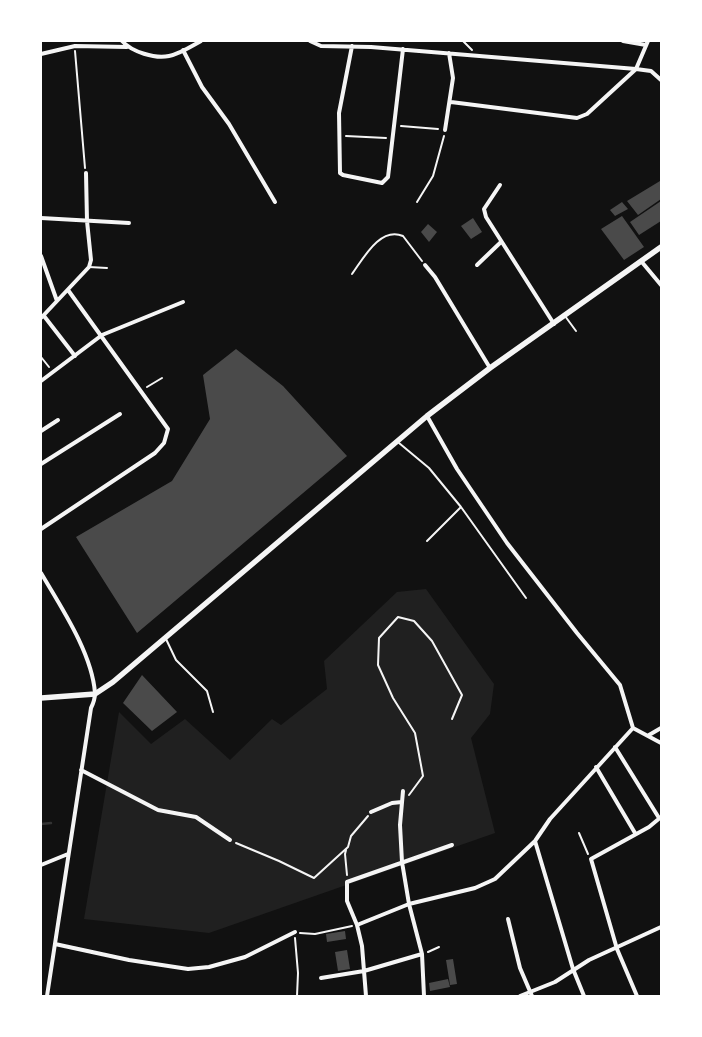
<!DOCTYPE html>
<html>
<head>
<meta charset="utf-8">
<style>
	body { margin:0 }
	#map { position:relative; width:702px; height:1037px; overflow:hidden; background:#111; font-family:"Varela Round",sans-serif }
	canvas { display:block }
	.frame { position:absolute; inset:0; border:42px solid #fff; pointer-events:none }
</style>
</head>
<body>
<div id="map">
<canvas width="702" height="1037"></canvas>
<div class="frame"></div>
</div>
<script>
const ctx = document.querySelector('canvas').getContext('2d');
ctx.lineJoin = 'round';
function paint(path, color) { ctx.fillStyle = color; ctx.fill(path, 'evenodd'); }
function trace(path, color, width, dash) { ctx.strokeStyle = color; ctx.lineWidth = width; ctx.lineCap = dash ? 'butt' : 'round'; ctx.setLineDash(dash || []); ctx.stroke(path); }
paint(new Path2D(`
	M426,589l68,95 -4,30 -19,24 24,95 -286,100 -125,-14 35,-207 32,32 34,-25 45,41 42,-41 9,6 46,-36 -3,-28 73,-69z`), '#202020');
trace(new Path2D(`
	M41,824l10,-1`), '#333', 2.5);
paint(new Path2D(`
	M660,181l1,18 -23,16 -11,-14z
	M661,201v20l-22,14 -9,-13z
	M622,202l6,7 -13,7 -5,-6z
	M622,216l22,31 -20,13 -23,-31z
	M473,218l9,14 -11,7 -10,-13z
	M428,224l9,8 -8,10 -8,-10z
	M236,349l47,37 64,70 -210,177 -61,-96 96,-56 38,-62 -7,-44z
	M142,675l35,37 -25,19 -29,-28z
	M345,931l1,8 -19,3 -1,-8z
	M347,950l3,19 -12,2 -3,-19z
	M453,959l4,25 -7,1 -4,-25z
	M448,979l2,8 -20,4 -1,-8z`), '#4a4a4a');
trace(new Path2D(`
	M463,41l9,9
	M75,51l10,117
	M401,126l37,3
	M346,136l40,2
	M417,202l16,-26 11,-40
	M352,274c11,-15 28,-48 51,-38l19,25
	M41,357l8,10
	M147,387l15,-9
	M409,795l14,-19 -8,-43 -22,-35 -15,-33 1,-27 19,-21 16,4 18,20 30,54 -10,24
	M579,833l9,21
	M236,843l43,18 35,17 34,-31 3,-11 17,-20
	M346,850l-1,4 2,21
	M300,933l15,1 37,-8
	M295,938l3,35 -1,23
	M428,952l11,-5`), '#f5f5f5', 2);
trace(new Path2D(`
	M89,267l18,1
	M565,316l11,15
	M399,443l30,25 32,39 65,91
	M427,541l34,-34
	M166,639l10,21 31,31 6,21`), '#f5f5f5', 2);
trace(new Path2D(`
	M122,41c10,11 33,18 47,15 11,-2 23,-10 32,-15
	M310,41l11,5 50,1 265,22 15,2 10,9
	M623,41l23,4
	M352,46l-13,67 1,60 3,2 39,8 6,-6 15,-128
	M183,50l19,37 27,37 46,78
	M41,54l34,-8 52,1
	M451,102l126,16 10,-4 49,-45 12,-28
	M445,130l8,-52 -4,-25
	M500,185l-16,24 2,8 68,107
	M41,218l88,5
	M41,256l16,45
	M641,261l20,24
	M425,265l10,12 55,91
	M477,265l24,-23
	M44,316l31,40
	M41,318l48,-51 2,-7 -4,-39 -1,-48
	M41,381l61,-46 81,-33
	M427,416l30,53 50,74 70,90 43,52 13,43
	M41,431l17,-11
	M41,464l79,-50
	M41,529l114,-76 9,-10 4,-14 -100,-139
	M41,573c20,34 51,80 54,120 0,5 -2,11 -4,15l-44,288
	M633,728l28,15
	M649,735l12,-7
	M615,747l44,71
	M596,767l39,66
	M81,770l77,40 38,7 34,23
	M403,791l-3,34 2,37 7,42 13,50 2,42
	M371,812l21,-9 10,-1
	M535,841l38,128 11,27
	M41,865l27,-11
	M508,919l12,49 12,28
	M357,925l52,-21 66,-16 20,-9 40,-38 15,-22 83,-91
	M55,944l74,16 59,9 21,-2 36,-10 50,-25
	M321,978l43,-7 58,-17
	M366,996l-4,-50 -5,-21 -10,-24v-19l105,-37
	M520,996l35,-14 34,-22 72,-33
	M637,996l-20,-47 -26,-90 58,-32 12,-10`), '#f5f5f5', 4);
trace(new Path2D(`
	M41,698l54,-4 18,-12 314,-266 63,-48 171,-121`), '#f5f5f5', 5.5);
</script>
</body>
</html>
